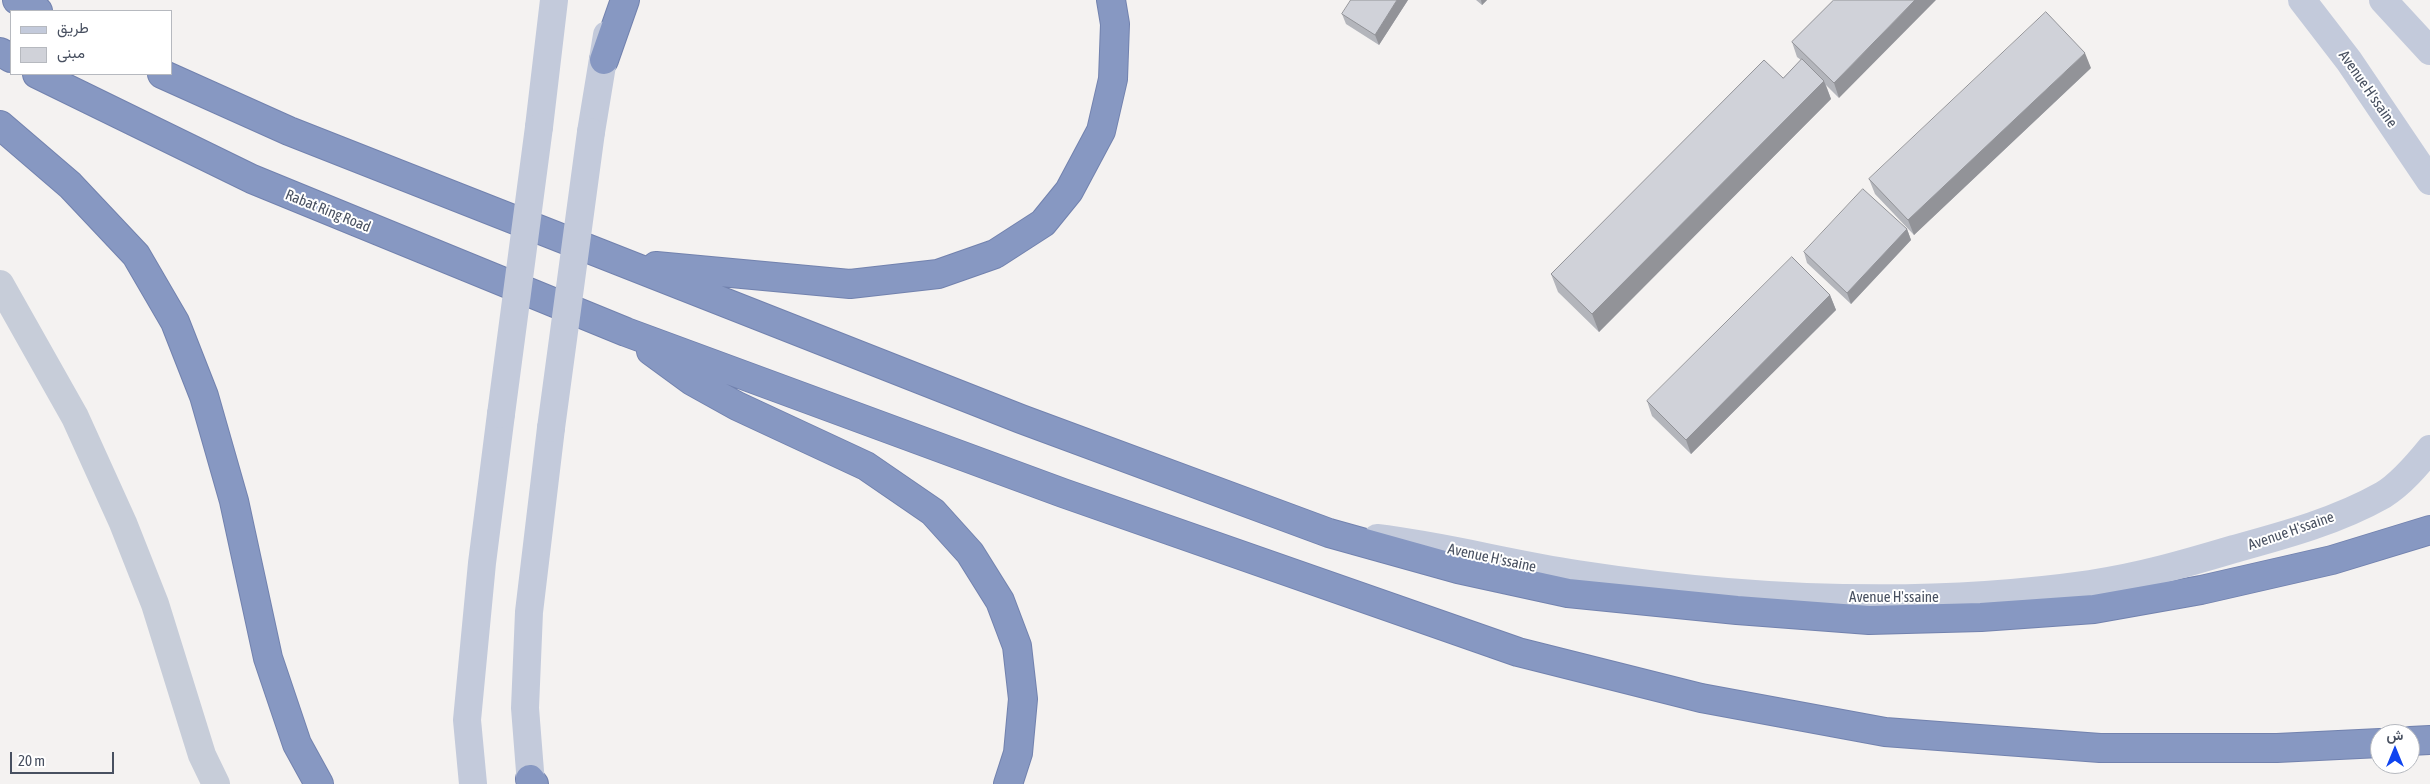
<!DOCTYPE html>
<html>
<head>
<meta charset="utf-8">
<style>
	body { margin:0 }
	#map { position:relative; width:2430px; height:784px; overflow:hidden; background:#f4f2f1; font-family:"Asap Condensed",Vazirmatn,sans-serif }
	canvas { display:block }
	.legend { position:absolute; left:10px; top:10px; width:162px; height:65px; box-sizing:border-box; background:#fff; border:1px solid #b6b9bf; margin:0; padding:6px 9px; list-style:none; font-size:15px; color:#485060 }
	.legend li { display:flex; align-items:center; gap:10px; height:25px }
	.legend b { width:25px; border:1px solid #b6b9bf }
	.north { position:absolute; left:2370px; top:724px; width:50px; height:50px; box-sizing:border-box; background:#fff; border:1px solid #b6b9bf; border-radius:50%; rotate:0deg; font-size:14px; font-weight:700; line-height:20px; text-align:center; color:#485060 }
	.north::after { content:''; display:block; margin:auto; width:18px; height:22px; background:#0f44f0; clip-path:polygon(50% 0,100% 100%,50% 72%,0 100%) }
	.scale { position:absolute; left:10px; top:752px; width:104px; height:22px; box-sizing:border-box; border:2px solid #485060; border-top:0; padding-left:6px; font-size:15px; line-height:18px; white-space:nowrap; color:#485060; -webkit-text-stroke:4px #fff; paint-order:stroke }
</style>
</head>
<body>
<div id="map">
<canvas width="2430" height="784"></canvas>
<ul class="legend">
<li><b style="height:6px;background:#c3cadb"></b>طريق</li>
<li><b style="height:14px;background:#d0d2d9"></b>مبنى</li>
</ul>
<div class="north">ش</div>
<div class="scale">20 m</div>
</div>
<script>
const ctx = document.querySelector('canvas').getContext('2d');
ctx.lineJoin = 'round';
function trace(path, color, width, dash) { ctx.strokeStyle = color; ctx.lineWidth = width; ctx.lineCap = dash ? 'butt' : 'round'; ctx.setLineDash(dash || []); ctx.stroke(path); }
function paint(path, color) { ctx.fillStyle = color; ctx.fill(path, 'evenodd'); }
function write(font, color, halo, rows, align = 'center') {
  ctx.font = font + ' "Asap Condensed",sans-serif'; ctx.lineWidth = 4; ctx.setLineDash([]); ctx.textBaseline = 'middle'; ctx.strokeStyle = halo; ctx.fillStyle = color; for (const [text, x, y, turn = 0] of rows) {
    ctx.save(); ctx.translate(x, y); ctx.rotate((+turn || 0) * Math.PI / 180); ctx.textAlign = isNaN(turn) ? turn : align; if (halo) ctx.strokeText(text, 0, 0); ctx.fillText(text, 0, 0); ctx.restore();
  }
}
const highway = new Path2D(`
	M17,0l21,11
	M0,52l11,6
	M604,60l21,-60
	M37,74l215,105 374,153 437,161 455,159 183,46 184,34 215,16h177l103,-5
	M162,74l127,57 732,288 308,114 129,36 110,24 169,17 132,10 112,-3 113,-8 107,-19 131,-30 98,-30
	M0,125l70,60 66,70 39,67 29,74 30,105 34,157 29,86 22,40
	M656,266l194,18 88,-10 57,-20 48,-31 26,-32 32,-60 12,-52 2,-55 -4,-24
	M651,351l41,30 45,25 129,60 67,46 37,41 30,48 17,45 6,53 -5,54 -10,31
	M2410,741l20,-1
	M530,779l4,5`);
trace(highway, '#7282ae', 30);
trace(new Path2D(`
	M0,284l75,133 48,106 32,81 47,151 14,29`), '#c7cdd9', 28);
trace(new Path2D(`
	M2302,0l47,61 81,120
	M2383,0l47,51
	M539,127l15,-127
	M591,132l16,-97
	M1377,538c68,8 133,26 200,36 169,26 344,34 513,10 49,-7 97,-21 144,-35 51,-14 103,-28 149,-54 18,-11 34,-30 47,-46
	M473,784l-6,-64 15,-157 19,-149
	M531,784l-6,-76 4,-96 22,-184`), '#c3cadb', 28);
trace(highway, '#8798c2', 28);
trace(new Path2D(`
	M501,414l38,-287
	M551,428l40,-296`), '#c3cadb', 28);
paint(new Path2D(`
	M1408,0l-29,45 -33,-21 -4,-10z
	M1476,0h11l-5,5z
	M1834,0l5,98 -13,-13 5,14 -232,233 -41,-40 -7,-18 232,-196 18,-18 -4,-3 -5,-15z
	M2091,68l-177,167 -39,-41 -6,-15z
	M1907,229l4,11 -60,64 -44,-41 -3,-11z
	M1830,295l6,15 -145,144 -39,-38 -5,-15z`), '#b3b5bb');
paint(new Path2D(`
	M1397,0h11l-29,45 -4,-10z
	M1481,0h6l-5,5z
	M1915,0h21l-97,98 -5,-15z
	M2085,53l6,15 -177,167 -6,-15z
	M1824,81l7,18 -232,233 -7,-18z
	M1907,229l4,11 -60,64 -4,-11z
	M1830,295l6,15 -145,144 -5,-14z`), '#929398');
const building = new Path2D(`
	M1351,0h46l-22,35 -33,-21z
	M1834,0h81l-81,83 -42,-41z
	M2046,12l39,41 -177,167 -39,-41z
	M1802,59l22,22 -232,233 -41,-40 213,-214 19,18z
	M1863,189l44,40 -60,64 -43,-41z
	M1792,257l38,38 -144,145 -39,-39z`);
paint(building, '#d0d2d9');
trace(building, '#929398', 1);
write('15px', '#485060', '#fff', [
	["Avenue H'ssaine",2368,89,55],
	["Rabat Ring Road",328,211,22],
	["Avenue H'ssaine",2291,531,-19],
	["Avenue H'ssaine",1492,558,12],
	["Avenue H'ssaine",1894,597]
]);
</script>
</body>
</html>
